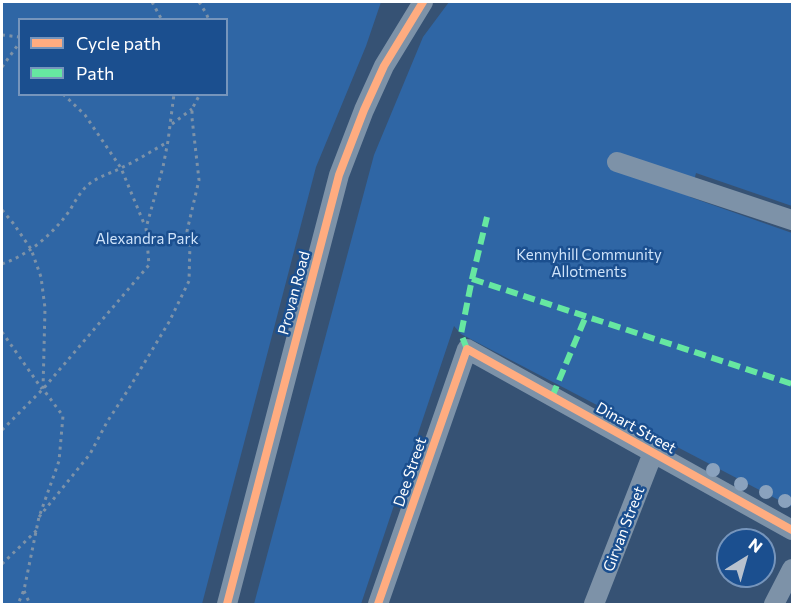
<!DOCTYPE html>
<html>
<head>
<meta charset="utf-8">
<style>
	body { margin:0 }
	#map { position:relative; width:794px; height:606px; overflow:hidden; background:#365274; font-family:Commissioner,sans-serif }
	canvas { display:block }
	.frame { position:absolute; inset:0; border:3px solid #fff; pointer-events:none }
	.legend { position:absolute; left:18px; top:18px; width:210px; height:78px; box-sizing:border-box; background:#1b4f8f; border:2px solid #7695bc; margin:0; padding:8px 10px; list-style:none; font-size:18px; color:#fff }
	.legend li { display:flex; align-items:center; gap:12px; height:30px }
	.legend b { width:30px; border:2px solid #7695bc }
	.north { position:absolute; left:716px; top:528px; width:60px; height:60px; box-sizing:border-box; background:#1b4f8f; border:2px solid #7695bc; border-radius:50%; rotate:37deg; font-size:16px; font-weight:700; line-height:24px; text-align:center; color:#fff }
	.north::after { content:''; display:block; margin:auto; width:21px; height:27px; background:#b9c2ce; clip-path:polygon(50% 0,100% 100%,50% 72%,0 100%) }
</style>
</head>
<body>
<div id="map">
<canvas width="794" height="606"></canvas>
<div class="frame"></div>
<ul class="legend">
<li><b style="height:8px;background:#ffac80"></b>Cycle path</li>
<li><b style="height:8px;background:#66e7a1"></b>Path</li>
</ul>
<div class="north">N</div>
</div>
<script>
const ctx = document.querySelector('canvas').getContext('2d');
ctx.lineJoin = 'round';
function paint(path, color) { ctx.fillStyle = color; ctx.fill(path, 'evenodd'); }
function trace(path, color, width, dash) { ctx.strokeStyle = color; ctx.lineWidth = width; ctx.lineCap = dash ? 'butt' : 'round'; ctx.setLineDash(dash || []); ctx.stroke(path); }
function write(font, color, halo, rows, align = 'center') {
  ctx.font = font + ' Commissioner,sans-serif'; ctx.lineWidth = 5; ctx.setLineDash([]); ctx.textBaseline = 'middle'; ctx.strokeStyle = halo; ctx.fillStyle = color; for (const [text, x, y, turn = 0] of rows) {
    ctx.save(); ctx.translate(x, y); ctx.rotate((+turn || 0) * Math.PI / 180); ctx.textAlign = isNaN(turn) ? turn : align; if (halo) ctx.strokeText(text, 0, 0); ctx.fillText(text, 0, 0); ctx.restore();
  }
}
paint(new Path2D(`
	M2,2h379l-15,44 -50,121 -114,437h-200zM20,20h206v74h-206z
	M449,2h343v204l-96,-33 -6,24 102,36v274l-331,-173 -7,-8 -93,278h-107l120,-449 49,-118z`), '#2f66a5');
trace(new Path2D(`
	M152,2l10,18
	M199,2l7,11 3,7
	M2,35l18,2
	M2,67l18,-25
	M63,94l22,21 36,53 24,58
	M172,124l20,-15
	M2,210l11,13 18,26 10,28 4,31 -2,81 20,27 -4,45 -20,56 -15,73 -6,14
	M2,264c28,-10 51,-30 68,-54 4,-7 8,-14 13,-20 11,-13 25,-15 40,-23 15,-7 30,-17 45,-25
	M2,332l40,57
	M2,430l41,-41 106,-124 -3,-37 17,-61 5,-26 6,-47
	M39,517l51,-63 17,-32 21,-32 41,-68 20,-41 1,-37 -3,-13 12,-51 -7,-62v-9l8,-15
	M2,564l35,-34
	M24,591l6,13`), '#7d92a8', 3, [3, 4.5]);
trace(new Path2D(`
	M617,162l175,58
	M227,604l112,-429 25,-65 20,-44 39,-64
	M378,604l89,-255 325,181
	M594,604l59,-151
	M774,604l18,-35`), '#7d92a8', 20);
trace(new Path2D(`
	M472,279l320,105
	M467,349l-6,-15 11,-55 15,-62
	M552,397l34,-81`), '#66e7a1', 6, [12, 6]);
trace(new Path2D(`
	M227,604l112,-429 25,-65 20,-44 39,-64
	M378,604l89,-255 325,181`), '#ffac80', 8);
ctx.fillStyle = '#8aa2be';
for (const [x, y] of [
	[713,470],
	[741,484],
	[766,492],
	[785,501]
]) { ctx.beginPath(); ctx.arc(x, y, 7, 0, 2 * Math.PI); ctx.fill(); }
write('15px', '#cfe3fa', '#1b4f8f', [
	["Alexandra Park",147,239],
	["Kennyhill Community",589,255],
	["Allotments",589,272]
]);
write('15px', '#fff', '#1b4f8f', [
	["Provan Road",294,293,-75],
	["Dinart Street",636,428,29],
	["Dee Street",410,472,-71],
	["Girvan Street",624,529,-69]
]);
</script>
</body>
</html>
